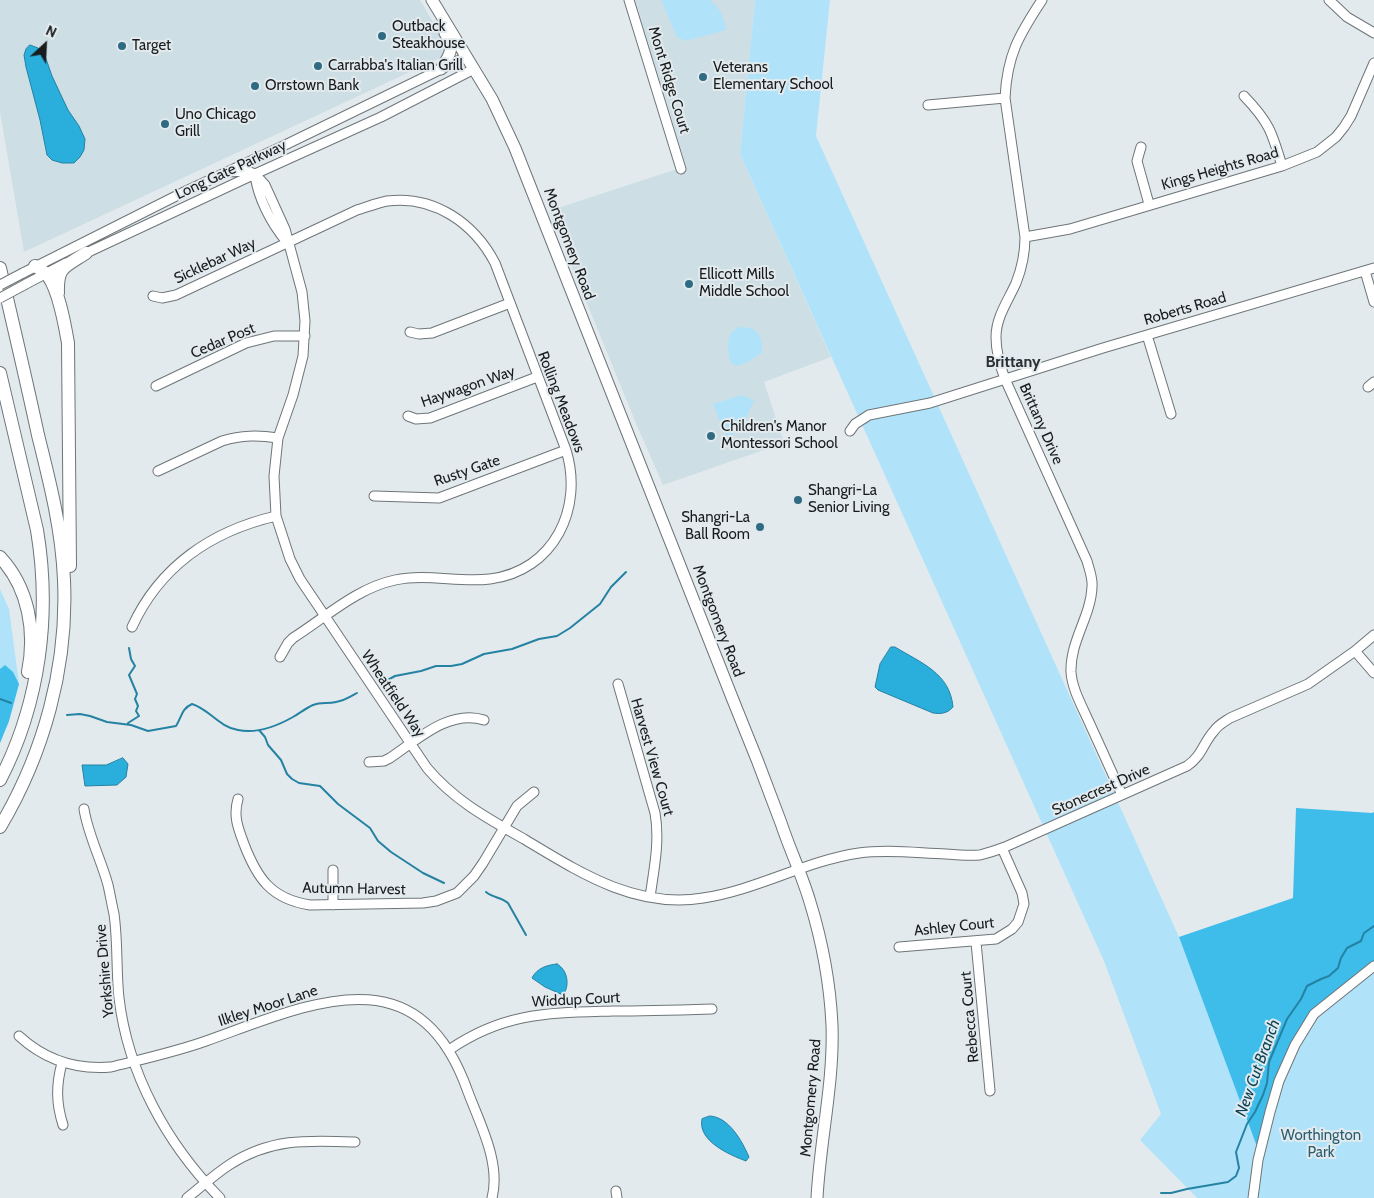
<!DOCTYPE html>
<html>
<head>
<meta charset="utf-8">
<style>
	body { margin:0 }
	#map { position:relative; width:1374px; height:1198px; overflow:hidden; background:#e2eaee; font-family:Cabin,sans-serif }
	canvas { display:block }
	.north { position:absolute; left:20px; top:20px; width:50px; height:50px; -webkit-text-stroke:4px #e2eaee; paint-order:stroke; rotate:25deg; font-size:14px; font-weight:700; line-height:20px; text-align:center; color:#191c1d }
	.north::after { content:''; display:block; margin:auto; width:18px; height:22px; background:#191c1d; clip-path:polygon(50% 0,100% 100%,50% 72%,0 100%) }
</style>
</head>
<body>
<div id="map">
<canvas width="1374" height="1198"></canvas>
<div class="north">N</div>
</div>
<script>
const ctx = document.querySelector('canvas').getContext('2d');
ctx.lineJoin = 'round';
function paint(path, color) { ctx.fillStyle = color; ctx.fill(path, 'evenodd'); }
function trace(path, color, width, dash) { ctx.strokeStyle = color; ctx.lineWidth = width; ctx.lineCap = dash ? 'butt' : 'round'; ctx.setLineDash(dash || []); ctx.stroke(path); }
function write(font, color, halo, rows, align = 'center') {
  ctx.font = font + ' Cabin,sans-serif'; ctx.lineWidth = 4; ctx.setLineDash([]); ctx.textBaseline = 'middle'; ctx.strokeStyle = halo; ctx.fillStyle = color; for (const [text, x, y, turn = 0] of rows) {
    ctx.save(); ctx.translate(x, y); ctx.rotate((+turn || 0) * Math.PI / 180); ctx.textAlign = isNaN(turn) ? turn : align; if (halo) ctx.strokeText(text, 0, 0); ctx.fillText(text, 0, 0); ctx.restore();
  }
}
paint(new Path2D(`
	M0,0h420l27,45 -5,12 -418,195 -24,-140z
	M635,0h120l-15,154 91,203 -67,25 20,61 -121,42 -25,-57 -89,-217 137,-45z`), '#cedee5');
paint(new Path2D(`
	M661,0h49c10,8 14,17 16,30l-40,11 -9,-4z
	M755,0h75l-14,136 363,801 83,222 21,-77 27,-55 16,-17 48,-38v226h-177l-57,-58 21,-26 -57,-153 -364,-807z
	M739,327c19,0 24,8 23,26l-16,10 -10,3 -5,-3c-3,-13 -7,-29 8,-36z
	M741,395l13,5 -14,32 -14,4 -13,-32z
	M0,589l9,20 10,75 -10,37 -9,22z`), '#b0e3fa');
paint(new Path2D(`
	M5,665l8,7 6,12 -10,37 -9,22v-74z
	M1296,808l76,5 2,-1v160c-18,15 -41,28 -56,46 -32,36 -44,97 -56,142l-83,-223 114,-39z`), '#3ebcea');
const water = new Path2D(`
	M30,45l8,3 7,8 7,20 16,34 11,16 6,13 -1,11 -4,7 -6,6h-12l-10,-3 -5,-5 -7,-35 -14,-53 -2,-12 2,-6z
	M891,647h4c26,16 55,26 58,60 -6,7 -13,7 -20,6l-55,-23 -3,-3 5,-23z
	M123,758l5,6 -2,13 -9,8 -32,1 -3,-21h24z
	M557,964c11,6 13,22 6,31l-18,-8 -13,-9c5,-10 15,-13 25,-14z
	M710,1116c19,1 32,25 39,41l-3,4c-16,-6 -49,-20 -44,-42z`);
paint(water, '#2aaedb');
trace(water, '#2582a2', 1);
trace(new Path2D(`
	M384,682l11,-6 26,-5 15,-5h15l11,-2 22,-10 28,-5 27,-10 18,-3 13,-8 30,-24 11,-17 15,-15
	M0,699l11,4
	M67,715l13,-1 10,2 17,6 24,3 17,6 28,-5c6,-9 5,-17 16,-22 17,5 27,23 46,26 18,4 39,-4 55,-13 7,-4 13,-9 20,-12 8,-3 15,-1 23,-3 8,-1 14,-5 21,-9
	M128,723l11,-7 -3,-5 2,-5 -3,-7 2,-5 -8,-19 6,-9 -4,-7 -2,-11
	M259,730l6,7 3,8 13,15 6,14 5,5 7,4 21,3 18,18 32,24 8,13 13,11 32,21 21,10
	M486,892c7,6 15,5 22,11l18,32
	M1161,1193h10l16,-4 41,-7 8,-6 3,-8 -3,-16 11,-28 8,-12 8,-17 4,-12 2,-21 18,-43 14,-20 6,-13 14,-7 8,-3 9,-8 3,-10 6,-10 14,-7 3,-8 10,-7`), '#2582a2', 2);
const minor = new Path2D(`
	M629,0l52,169
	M1042,0c-23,35 -35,55 -37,98l20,139c0,17 -3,31 -9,46 -8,18 -20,34 -20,54 0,15 4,29 9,42l82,182c2,8 6,17 5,26 -1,29 -22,54 -21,85 1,17 11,34 18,50 11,24 22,48 33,73
	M1329,0l18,17 27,16
	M1244,96c25,26 28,36 38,70
	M928,105l77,-7
	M1141,147l-4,14 12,43
	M227,172l20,-1 8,3 10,11 20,44 17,63 3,29 -2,35 -10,39 -15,43 -4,38 2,40 14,43 10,20 127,189c28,33 60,50 97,71 55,33 111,70 179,59 54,-8 102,-37 156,-45 28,-4 58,0 87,1 11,1 22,2 34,1 8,-2 17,-5 25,-8l182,-81c15,-10 16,-23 27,-35 4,-6 10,-9 16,-13l78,-34 47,-33 19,-16
	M255,175c3,23 16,48 31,66
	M1025,237l45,-8 212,-63 35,-14 19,-15 8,-10 7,-11 23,-53
	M82,255l173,-81 126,-57 93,-48
	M1365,271l9,31
	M23,273l165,-83 95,-44 183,-89
	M26,284l40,-21
	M153,296l9,2 14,-3 181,-85c10,-3 20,-7 30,-9 47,-6 87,22 108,62l71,187c18,58 -12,121 -76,129 -31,4 -63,-6 -95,1 -38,8 -69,37 -102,58l-5,5 -8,14
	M410,332l9,2 13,-1 78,-30
	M1147,335l24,79
	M156,386l90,-43 28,-7h31
	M1368,387l6,-5
	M408,416l8,3 14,-1 107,-41
	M850,431l5,-7 14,-9 61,-12 173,-55 271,-80
	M158,471l64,-30c20,-6 36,-6 56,-3
	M374,496l65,2 127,-48
	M132,627c28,-61 80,-96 144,-111
	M1355,651l19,22
	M618,684l37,129c5,28 -1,56 -5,84
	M369,762l15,-1 6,-3c27,-18 59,-49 94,-38
	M238,799c-5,17 0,29 6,45 13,34 27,55 66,61l113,-2 13,-2 21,-8 17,-17 9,-13 34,-57 17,-14
	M84,809c4,26 17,50 24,76 2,9 4,20 6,29 4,28 2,56 5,84 9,76 48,146 101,200
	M333,905v-35
	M976,942l14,149
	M899,947l97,-8 16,-10 6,-7 6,-18 -2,-11 -20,-45
	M19,1036c26,24 56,34 92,31 32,-8 64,-15 95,-26 104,-37 212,-91 262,51 12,32 33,71 24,106
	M449,1050c55,-38 100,-37 164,-39 33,0 66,-1 99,-2
	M62,1063c-6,22 -6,40 1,62
	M616,1191l1,7
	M187,1198c14,-11 27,-23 42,-33 41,-27 79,-25 126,-23
	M1253,1198l5,-38 12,-48 9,-31 16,-36 19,-31 60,-48`);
const major = new Path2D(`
	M432,0l60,99 23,49 218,552c17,41 33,82 48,123 9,27 21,52 29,79 12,39 20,81 22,123 2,58 -12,115 -15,173
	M441,69c9,-15 14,-19 4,-36`);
const highway = new Path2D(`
	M35,266c3,2 7,4 10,7 13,11 20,53 23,70l2,223
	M0,268c13,56 26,111 38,167 12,48 24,95 26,145 4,86 -20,173 -64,247
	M58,293c-1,-27 7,-26 28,-40
	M0,373l37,157c14,84 3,173 -37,250
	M0,557c29,31 36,75 28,115`);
trace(minor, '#6e7578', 11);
trace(major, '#6e7578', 13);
trace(highway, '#6e7578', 14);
trace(minor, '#fff', 9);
trace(major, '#fff', 11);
trace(highway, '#fff', 12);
const minorBridge = new Path2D(`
	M0,285l23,-12
	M0,298l26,-14`);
trace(minorBridge, '#6e7578', 11, []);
trace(minorBridge, '#fff', 9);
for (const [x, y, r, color] of [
	[382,36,5,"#2f6b83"],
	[122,46,5,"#2f6b83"],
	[318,66,5,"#2f6b83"],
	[703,77,5,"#2f6b83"],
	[255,86,5,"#2f6b83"],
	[165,124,5,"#2f6b83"],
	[689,284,5,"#2f6b83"],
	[711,436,5,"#2f6b83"],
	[798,500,5,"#2f6b83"],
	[760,527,5,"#2f6b83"]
]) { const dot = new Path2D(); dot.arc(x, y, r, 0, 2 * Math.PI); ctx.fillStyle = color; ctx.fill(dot); trace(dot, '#e2eaee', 2); }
write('15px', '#191c1d', '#e2eaee', [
	["Outback",392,27],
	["Steakhouse",392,44],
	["Target",132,46],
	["Carrabba's Italian Grill",328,66],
	["Veterans",713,68],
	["Elementary School",713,85],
	["Orrstown Bank",265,86],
	["Uno Chicago",175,115],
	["Grill",175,132],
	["Ellicott Mills",699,275],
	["Middle School",699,292],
	["Children's Manor",721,427],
	["Montessori School",721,444],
	["Shangri-La",808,491],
	["Senior Living",808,508],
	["Shangri-La",750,518,"right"],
	["Ball Room",750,535,"right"]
], 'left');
write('15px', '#191c1d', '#e2eaee', [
	["Mont Ridge Court",669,80,73],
	["Kings Heights Road",1220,169,-16],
	["Long Gate Parkway",231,170,-25],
	["Montgomery Road",569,244,69],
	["Sicklebar Way",215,261,-25],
	["Roberts Road",1185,309,-16],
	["Cedar Post",223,341,-23],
	["Haywagon Way",468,387,-19],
	["Rolling Meadows",561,402,69],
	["Brittany Drive",1041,424,66],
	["Rusty Gate",467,471,-19],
	["Montgomery Road",718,621,69],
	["Wheatfield Way",393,694,56],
	["Harvest View Court",652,757,74],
	["Stonecrest Drive",1101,790,-24],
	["Autumn Harvest",354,889,1],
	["Ashley Court",954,927,-6],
	["Yorkshire Drive",105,971,-95],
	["Widdup Court",576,1000,-3],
	["Ilkley Moor Lane",268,1006,-18],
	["Rebecca Court",970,1017,-95],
	["Montgomery Road",811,1098,-85]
]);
write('15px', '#2c5e71', '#e2eaee', [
	["Worthington",1321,1136],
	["Park",1321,1153]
]);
write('bold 16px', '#292f32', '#e2eaee', [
	["Brittany",1013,362]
]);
write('italic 16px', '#0e4457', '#e2eaee', [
	["New Cut Branch",1258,1068,-70]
]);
</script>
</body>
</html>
